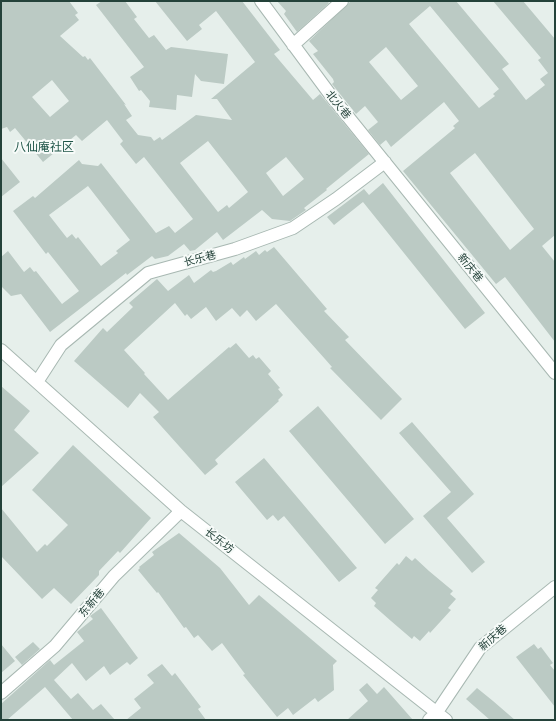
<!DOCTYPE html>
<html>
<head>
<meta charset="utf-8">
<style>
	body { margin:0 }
	#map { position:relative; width:556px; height:721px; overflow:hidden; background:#e6efeb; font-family:"IBM Plex Sans",sans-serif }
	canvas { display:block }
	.frame { position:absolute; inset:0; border:2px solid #24423a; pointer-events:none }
</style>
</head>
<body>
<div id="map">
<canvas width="556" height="721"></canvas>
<div class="frame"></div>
</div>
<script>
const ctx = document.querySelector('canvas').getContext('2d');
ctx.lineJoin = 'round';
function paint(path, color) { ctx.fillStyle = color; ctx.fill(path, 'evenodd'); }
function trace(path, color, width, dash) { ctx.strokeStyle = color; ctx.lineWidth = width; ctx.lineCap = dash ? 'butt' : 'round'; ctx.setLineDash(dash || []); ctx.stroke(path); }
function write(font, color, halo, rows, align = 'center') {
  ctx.font = font + ' "IBM Plex Sans","Noto Sans SC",sans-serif'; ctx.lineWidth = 4; ctx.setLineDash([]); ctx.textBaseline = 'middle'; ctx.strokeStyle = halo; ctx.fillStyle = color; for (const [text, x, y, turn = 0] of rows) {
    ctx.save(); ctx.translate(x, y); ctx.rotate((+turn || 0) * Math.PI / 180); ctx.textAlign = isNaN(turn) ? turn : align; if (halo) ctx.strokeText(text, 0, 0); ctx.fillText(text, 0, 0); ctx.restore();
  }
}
paint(new Path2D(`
	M1,1h68l9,12 -3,2 4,5 -19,16 23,21 2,-1 3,4 2,-2 36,47 -2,-1 8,12 -6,4 12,15 13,2 3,4 6,-4 2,3 34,-25 36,5 -15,-21h-6l44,-37 -39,-51 -17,14 3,4 -15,12 -32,-40h87l38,49 -6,4 39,46 7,-6 49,60 -43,35 1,1 -23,18 2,2 -16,11 -18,-2 -10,-9 -39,30 -6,-8 -22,18 -5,1 -6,-7 -16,12 -13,3 -3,-3 -25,19 -1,-2 -76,59 -29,-38 -10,2 -10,-10v-29l7,-6 16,21 6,-5 4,5 2,-1 26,33 17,-13 -31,-39 -2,2 -33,-43 20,-15 2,2 44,-38 3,4 16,2 3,-3 55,70 13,-7 6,7 18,-14 -49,-62 -8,7 -16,-20 3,-3 -16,-21 -25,21 -6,-6 -33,27 -28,-34 -5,4 -3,-5 -6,2zM52,80l17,21 -19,16 -18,-20zM208,141l40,51 -19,16 -2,-3 -9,7 -38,-49zM286,157l18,22 -21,17 -17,-23zM88,186l42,54 -14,11 2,2 -17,13 -23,-29 -2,2 -4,-5 -5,4 -18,-23z
	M102,1h23l12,16 -3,2 15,19 5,-3 12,15 5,-3 57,7 -4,30 -23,-3 -6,-7 -3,23 -15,-2 -1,15 -27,-3 1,-6 -9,-11 -2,1 -9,-14 14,-10 -48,-62z
	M277,1h50l2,2 -32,29 -13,-18 2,-3z
	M351,1h105l53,63 -7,5 24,31 19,-15 -5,-6 8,-6 -10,-13 3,-2 -48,-57h30l32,38v196l-13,11 13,16v80l-50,-65 -9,7 -93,-113 52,-43 -2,-2 6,-5 -15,-19 -53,45 -5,-7 -6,5 -12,-15 10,-8 -13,-16 -9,8 -24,-30 2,-2 -1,-3 -20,-25 5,-3 -9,-10zM430,6l69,83 -6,5 2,2 -16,12 -70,-84zM386,47l32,39 -17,14 -32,-38zM475,153l59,76 -24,21 -60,-77z
	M1,158l19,24 -19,15z
	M383,183l102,130 -20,16 -102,-127 -29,23 -7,-8 37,-28 5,6z
	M274,247l53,62 -3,2 25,26 -4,3 57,59 -21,21 -51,-52 2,-1 -7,-8 -49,-55 -20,17 -9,-11 -7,7 -8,-9 -16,13 -10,-14 -15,12 -4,-5 -2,2 -10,-13 -51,47 21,23 -1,1 24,26 61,-53 1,1 6,-5 13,15 4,-3 3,4 3,-2 12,14 -3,3 12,14 -2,1 5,6 -5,5 1,1 -64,59 3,4 -13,11 -52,-58 6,-5 -19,-19 -12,15 -54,-47 29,-33 4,4 26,-25 -4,-4 28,-24 11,12 21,-16 5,8 17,-13 2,2 3,-1 15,-9 2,3 11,-8 1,2 11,-8 3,4 6,-5 2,2z
	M1,386l29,25 -16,19 25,23 -38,34z
	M318,406l96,113 -29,25 -96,-113z
	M412,422l62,72 -27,24 38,44 -13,11 -49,-57 28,-24 -52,-59z
	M73,445l78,73 -31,35 -2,-2 -19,20v4l-28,29 -17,-16 -12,11 -41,-43v-48l36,44 8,-8 2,2 21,-21 -36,-35z
	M264,458l93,110 -18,14 -55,-66 -6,5 -5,-6 -6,5 -32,-38z
	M179,533l41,35 29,37 10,-10 78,66 -4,4 1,25 -16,12 -3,-4 -22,17 -5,-7 -11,9 -34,-42 2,-1 -23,-31 -10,8 -14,-16 -4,3 -8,-11 -2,1 -26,-36 -1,1 -19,-23 2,-2 -1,-1 15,-12 -2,-3z
	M406,556l6,5 3,-3 14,13 24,20 -3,3 6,5 -8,9 3,2 -21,23 -1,-2 -9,10 -6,-5 -2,3 -21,-18 -17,-15 2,-3 -5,-5 7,-8 -3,-2 22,-25 2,2z
	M101,608l37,50 -8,7 -3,-3 -17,13 -6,-9 -18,15 -14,-18 -18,17 17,19 7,-6 15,17 8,-6 14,16h-42l-28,-33 -38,33h-6v-16l49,-44 4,5 30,-24 -7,-9 16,-13 -3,-3z
	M33,642l7,7 -18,16 -7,-8z
	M1,644l14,17 -14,12z
	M534,644l4,5 3,-2 12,16 -3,2 5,6v36l-39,-50z
	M162,664l10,12 3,-3 26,34 -3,2 8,11h-80l15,-12 -7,-9 20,-16 -7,-8z
	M367,683l10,11 7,-7 29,33h-66l21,-19 -9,-11z
	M477,688l16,13 22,19h-25l-24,-21z`), '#bbcac4');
const minor = new Path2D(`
	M261,1l71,96 223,276
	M293,45l49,-44
	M1,350l180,161 265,209
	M37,382l24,-37 87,-72 87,-24 58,-21 43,-29 49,-37
	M1,693l54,-47 59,-70 67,-65
	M429,720l8,-8 43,-64 75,-61`);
trace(minor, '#a8b8b2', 14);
trace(minor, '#fff', 12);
write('11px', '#24423a', '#f7fbf9', [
	["北火巷",338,105,51],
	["长乐巷",200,259,-15],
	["新庆巷",470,268,51],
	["长乐坊",219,541,38],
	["东新巷",92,603,-50],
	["新庆巷",493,638,-41]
]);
write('12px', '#1f5548', '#f7fbf9', [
	["八仙庵社区",44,148]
]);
</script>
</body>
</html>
